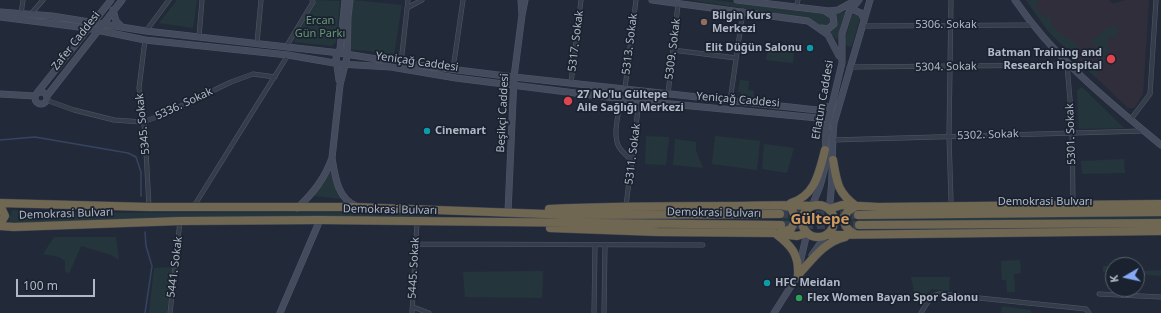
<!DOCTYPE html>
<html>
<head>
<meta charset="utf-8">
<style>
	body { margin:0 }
	#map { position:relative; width:1161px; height:313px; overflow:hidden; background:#222a3a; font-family:"Noto Sans",sans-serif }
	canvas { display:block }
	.north { position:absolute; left:1105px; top:257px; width:40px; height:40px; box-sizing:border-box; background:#1b222f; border:1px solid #575e6b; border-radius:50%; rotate:261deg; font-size:11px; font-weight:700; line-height:16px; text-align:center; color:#b1b7c6 }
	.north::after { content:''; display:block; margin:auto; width:14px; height:18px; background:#86a8f6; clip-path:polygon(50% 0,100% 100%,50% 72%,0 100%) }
	.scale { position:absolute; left:16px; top:279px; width:79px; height:18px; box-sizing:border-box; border:2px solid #b1b7c6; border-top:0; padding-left:5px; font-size:12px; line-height:14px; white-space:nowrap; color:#b1b7c6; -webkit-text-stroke:3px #1b222f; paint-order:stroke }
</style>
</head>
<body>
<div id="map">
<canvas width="1161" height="313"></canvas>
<div class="north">K</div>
<div class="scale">100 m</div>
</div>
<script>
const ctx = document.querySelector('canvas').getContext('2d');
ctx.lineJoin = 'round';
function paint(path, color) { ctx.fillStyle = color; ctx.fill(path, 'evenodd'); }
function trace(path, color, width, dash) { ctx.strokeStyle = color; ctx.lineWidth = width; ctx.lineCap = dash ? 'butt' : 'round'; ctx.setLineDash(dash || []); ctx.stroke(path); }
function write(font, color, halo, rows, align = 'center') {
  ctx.font = font + ' "Noto Sans",sans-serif'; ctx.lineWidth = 3.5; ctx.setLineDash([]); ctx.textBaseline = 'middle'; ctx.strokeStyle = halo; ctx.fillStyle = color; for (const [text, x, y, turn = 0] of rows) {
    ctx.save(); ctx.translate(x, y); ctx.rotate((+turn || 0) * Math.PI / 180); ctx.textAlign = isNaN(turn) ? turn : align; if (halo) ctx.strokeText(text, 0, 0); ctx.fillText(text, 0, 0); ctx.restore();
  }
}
paint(new Path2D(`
	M1026,0h83l4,4 12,-4h24l-6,95 -9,13h-6l-59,-56 -21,-21z`), '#312e3b');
paint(new Path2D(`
	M177,0h20l-4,28 -34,-5z
	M316,0l24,1 -4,41 -4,4 -38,-4z
	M353,0l49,5 -8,49 -46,-5z
	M691,0h23l110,14 7,3 1,6 -5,4 -5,-1 -16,-8z
	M1026,0h10l3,2 -4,5 11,12 4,-4 1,8 6,8 18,12 2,3 -4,6h-4l-21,-21z
	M845,12l-8,28 -9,-9 8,-5 -1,-12z
	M852,15h6l2,3 -8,28 -3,1 -5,-4z
	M1117,25l-1,11 -8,1 -2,26 -10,-11 2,-4 -8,-8c10,-3 16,-13 27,-15z
	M768,46l26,3 -1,14 -27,-3z
	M1093,59l6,8 -3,11 -10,-10z
	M740,80l9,1 -1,9 6,1v7l-13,-1v-5h-3z
	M1082,87l42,41 -45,1 -2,-39z
	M646,136l23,1 -3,28 -21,-1z
	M715,136l45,5 -3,29 -45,-6z
	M675,139l21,3v8l7,18 -30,-3z
	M764,144l30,4 -7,25 -25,-4z
	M1124,159l1,14 -43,1 -1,-13z
	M330,171l5,16 8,12 -29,-3z
	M782,209l4,1c4,5 5,7 3,14l-7,4z
	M811 219a9 9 0 1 1 18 0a9 9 0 1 1-18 0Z
	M12,210l47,3 315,-1 53,2v3l-91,-1 -163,1 -165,7z
	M855,212l1,19 -5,-2 -4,-9 5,-7z
	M1161,215v3l-303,4 -1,-4z
	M54,237h62l3,23 -8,-5 -30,-9 -12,28 -4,-3v-10l-6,-4 -16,-3z
	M1020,260l1,13 -7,1 1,18h-8l-1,-12h-4l-1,-19z
	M1103,266h10v7l-10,-1z
	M173,267l-6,46h-18l5,-45z
	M1137,270l6,1 18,-1v6l-24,-2z
	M543,271l-1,27 -77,-1 -2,-25z
	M911,277h39l-1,14 -17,-2 -9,8h-8z
	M1002,306l29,4v3h-30z`), '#24363b');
trace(new Path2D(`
	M0,140l35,-3 93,16 8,4 5,15v24
	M145,232l1,14 6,20 -7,47`), '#364461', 1.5);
trace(new Path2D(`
	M780,214l78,1
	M781,225h78`), '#373f4f', 8, [8, 4]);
const street = new Path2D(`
	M407,8l15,-8
	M796,8l2,-8
	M21,14l2,-14
	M30,15l13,-15
	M862,26l170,-1
	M146,31l23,-31
	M199,37l3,-37
	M145,40l-6,48 6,44 4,75
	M257,43l4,-43
	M286,47l27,-45 -1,-2
	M673,50l63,8
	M401,63l7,-63
	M849,67l218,-2 5,58 1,81
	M453,69l10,-69
	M571,83l10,-83
	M625,88l11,-88
	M668,94l10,-90
	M621,98c-2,14 -9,37 -2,49 3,5 9,10 13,14
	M46,100l28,10 40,10 28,2 18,-6 71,-34 22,-8 22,3
	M730,101l13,-90
	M1131,119l19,-25 6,-94
	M832,140l311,-9
	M951,201l-2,-65 2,-136
	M194,206l94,-151
	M626,206l13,-105
	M415,244l288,1
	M1099,294l62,3
	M413,307l16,6
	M170,313l10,-92
	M412,313l5,-91
	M594,313l1,-68
	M604,313l1,-68
	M921,313c5,-8 9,-18 19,-19l137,14 9,1 3,4`);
const secondary = new Path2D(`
	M521,0l1,15 3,-15
	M652,0l156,21 20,14 11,21
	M737,0l92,11 9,-1 18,-10
	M1015,0c39,58 93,101 146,145
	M849,8l12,5 3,6
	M113,10l3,11 6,6
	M0,12l52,4 94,15 194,22 61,10 113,14 303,33 13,-4
	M0,17l87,11 58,12 143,15 52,9 51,3 65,11 183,23 179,17 8,12
	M821,28l7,1 6,-5 -1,-8 -8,-5
	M339,80l-3,-22 4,-9 5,-49
	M35 98a6 6 0 1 1 12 0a6 6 0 1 1-12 0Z
	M37,93l74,-93
	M0,94l35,2
	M47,96l75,-96
	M332,158l8,-73 7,-28 1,-40 2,-17
	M812,206l8,-20 5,-19 1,-37 16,-67v-29l7,-22 10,-12
	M297,208c16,-14 28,-30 35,-50 3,17 5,40 24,48
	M829,209c5,-29 2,-58 5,-86l36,-123
	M508,212l6,-135 8,-62
	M812,255l14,-20
	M799,267l8,-34
	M280,313l40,-93
	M774,313l26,-41`);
const highway = new Path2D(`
	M833,160c4,22 4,32 23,46l-8,5 -4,6c0,9 3,13 11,17
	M0,203l149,4h204l220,8 207,-1
	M791,203c25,-8 28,-31 34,-53
	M802 221a16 16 0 1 1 32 0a16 16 0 1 1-32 0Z
	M0,205l5,11 -5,8
	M549,209c60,-3 120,-3 181,-3 27,0 55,-2 82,0
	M829,209l13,-4 36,2 283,-3
	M858,215l303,-3
	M859,225l302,-2
	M0,226l14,1 166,-6 140,-1 461,5
	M550,228l108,4 116,1 23,3 10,-3
	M781,232l10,-3 5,-10 -5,-12 -7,-1
	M776,234c16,12 23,21 22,41
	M826,235l335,-4
	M798,275c13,-14 27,-34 47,-38`);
trace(street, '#515765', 5);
trace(secondary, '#515765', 7);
trace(highway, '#3e4452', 9);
trace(street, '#363d4a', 4);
trace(secondary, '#444b5d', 6);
trace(highway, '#706753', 8);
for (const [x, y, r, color] of [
	[704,22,4,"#8d6e63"],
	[810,48,4,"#0f9aa8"],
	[1111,59,5,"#e0444e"],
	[568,101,5,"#e0444e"],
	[427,131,4,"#0f9aa8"],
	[767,283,4,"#0f9aa8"],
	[799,298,4,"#2e9e5b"]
]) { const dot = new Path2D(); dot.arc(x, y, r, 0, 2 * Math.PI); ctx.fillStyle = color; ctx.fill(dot); trace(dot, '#1b222f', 1.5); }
write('bold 11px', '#b1b7c6', '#1b222f', [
	["Bilgin Kurs",712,16],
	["Merkezi",712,29],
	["Elit Düğün Salonu",802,48,"right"],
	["Batman Training and",1102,53,"right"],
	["Research Hospital",1102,66,"right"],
	["27 No'lu Gültepe",577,95],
	["Aile Sağlığı Merkezi",577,108],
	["Cinemart",435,131],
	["HFC Meidan",775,283],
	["Flex Women Bayan Spor Salonu",807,298]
], 'left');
write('11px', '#689777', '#1b222f', [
	["Ercan",320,21],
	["Gün Parkı",320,34]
]);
write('11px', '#b1b7c6', '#1b222f', [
	["5306. Sokak",946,25],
	["Zafer Caddesi",76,41,-52],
	["5317. Sokak",576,41,-83],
	["5313. Sokak",630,44,-83],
	["5309. Sokak",673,49,-83],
	["Yeniçağ Caddesi",417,62,8],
	["5304. Sokak",946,67,-1],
	["Yeniçağ Caddesi",738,100,5],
	["Eflatun Caddesi",823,100,-80],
	["5336. Sokak",184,104,-25],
	["Beşikçi Caddesi",503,113,-87],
	["5345. Sokak",143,124,-96],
	["5301. Sokak",1071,134,-92],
	["5302. Sokak",988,135,-2],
	["5311. Sokak",633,154,-83],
	["Demokrasi Bulvarı",1045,202],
	["Demokrasi Bulvarı",390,210,1],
	["Demokrasi Bulvarı",714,213,1],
	["Demokrasi Bulvarı",66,214,-2],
	["5441. Sokak",175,267,-83],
	["5445. Sokak",414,268,-87]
]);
write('bold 15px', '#d29c60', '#1b222f', [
	["Gültepe",820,220]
]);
</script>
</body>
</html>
